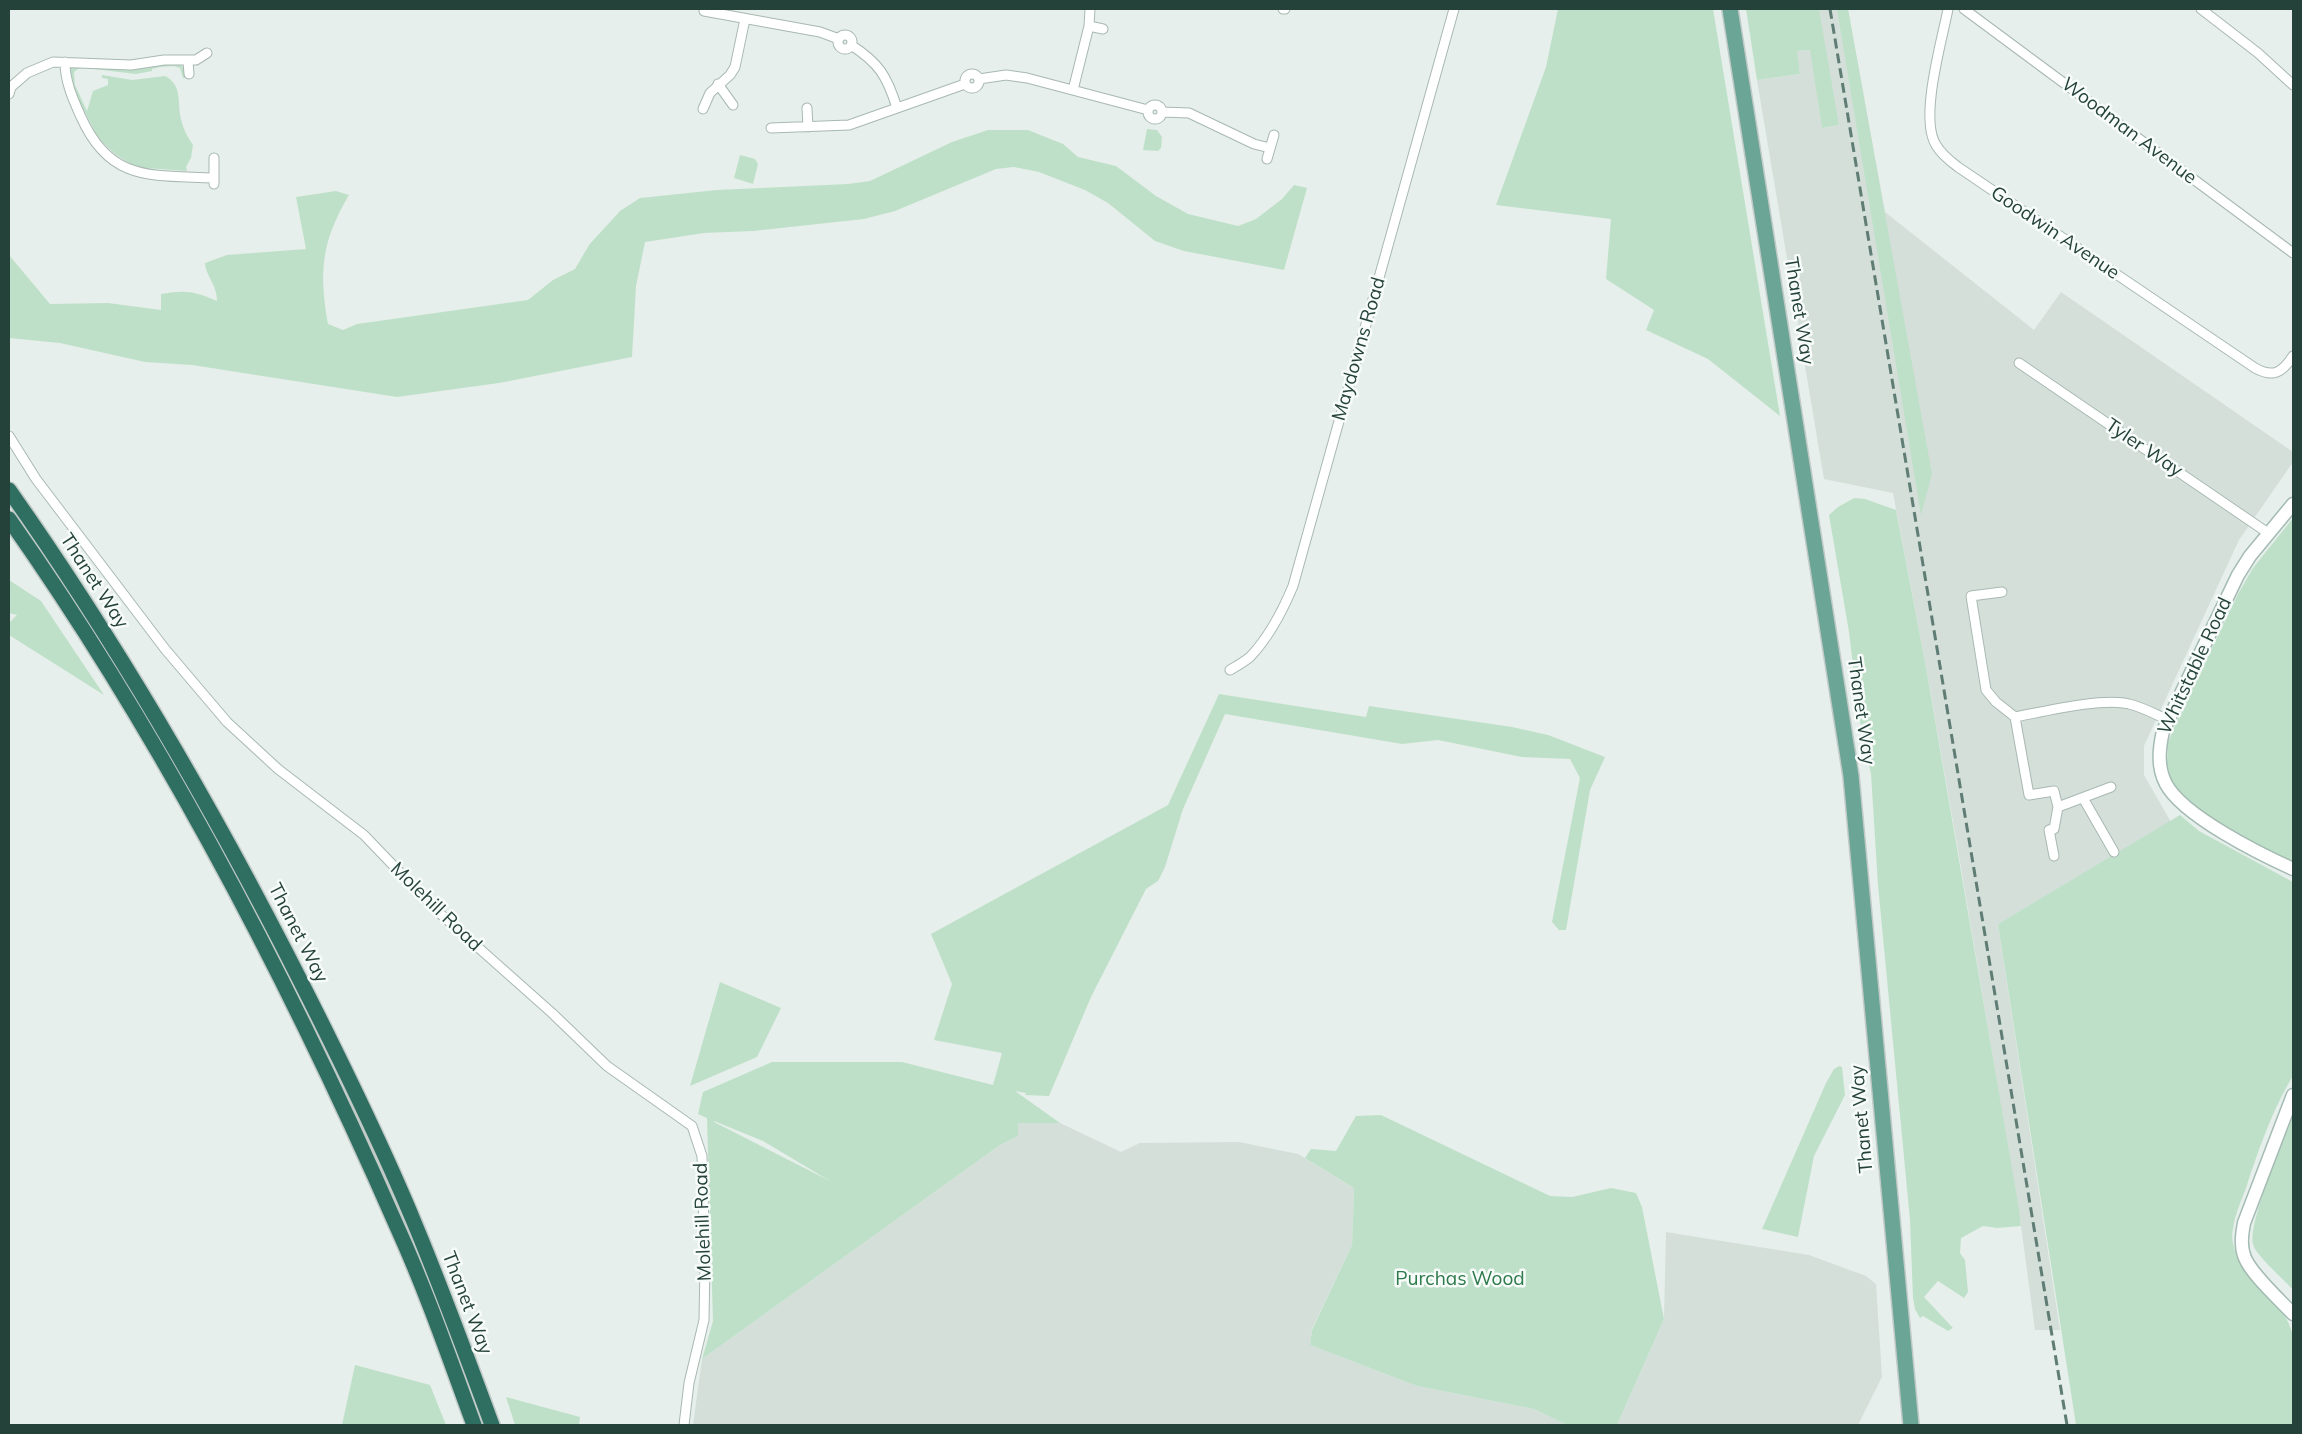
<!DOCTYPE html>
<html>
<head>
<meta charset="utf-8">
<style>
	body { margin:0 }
	#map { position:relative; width:2302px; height:1434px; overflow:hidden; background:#e6efeb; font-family:Mulish,sans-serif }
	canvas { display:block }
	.frame { position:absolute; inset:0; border:10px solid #24423a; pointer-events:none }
</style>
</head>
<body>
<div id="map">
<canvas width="2302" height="1434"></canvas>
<div class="frame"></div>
</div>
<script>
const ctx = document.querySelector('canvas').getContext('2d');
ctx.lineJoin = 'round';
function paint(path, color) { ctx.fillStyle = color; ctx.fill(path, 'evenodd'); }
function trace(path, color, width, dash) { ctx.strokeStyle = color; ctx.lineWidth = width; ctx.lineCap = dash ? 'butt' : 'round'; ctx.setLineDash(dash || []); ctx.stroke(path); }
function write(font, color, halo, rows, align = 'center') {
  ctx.font = font + ' Mulish,sans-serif'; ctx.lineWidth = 5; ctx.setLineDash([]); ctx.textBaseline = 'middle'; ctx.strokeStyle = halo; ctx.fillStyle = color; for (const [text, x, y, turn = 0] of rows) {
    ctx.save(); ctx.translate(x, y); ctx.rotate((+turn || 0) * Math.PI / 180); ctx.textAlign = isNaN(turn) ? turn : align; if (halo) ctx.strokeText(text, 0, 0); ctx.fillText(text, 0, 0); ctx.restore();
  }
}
paint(new Path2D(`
	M1815,9h33l37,203 149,118 27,-38 232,160v10l-54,78 -95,206v29l27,47 -173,102 62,406h-25l-14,-104 -59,-353 -37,-211 -32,-169 -69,-14 -67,-399 43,-6 -4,-23 15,-1 11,78 17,-3z
	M1018,1123h42l61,29 19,-9 99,-1 59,12 56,34 -2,57 -40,84 -2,16 107,41 117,23 33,16h-874l9,-66 298,-214 18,-9z
	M1666,1232l143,23 57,21 10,8 6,93 -24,48h-241l47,-106z`), '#d4dfda');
paint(new Path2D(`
	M1558,9h155l67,407 -72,-57 -62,-29 8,-20 -48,-31 5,-60 -115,-14 50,-138z
	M1746,9h73l20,116 -17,3 -12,-78 -13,1 3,23 -43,6z
	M1837,9h11l84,465 -11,41z
	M178,63l5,4 2,8 8,-1v3l-10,1 -3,-10 -6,-2 -14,1 -8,2v2l-16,3 -51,-6 -7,1 -4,3 1,13 12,26 6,-20 15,-6v-6l-6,-1v-3l30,5 33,-4c18,9 12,27 16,43 2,9 6,18 12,26l-2,13 -5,9 1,4 -42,-3 -5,2 -25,-16 -17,-16 -17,-34 -7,-8 2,-4 -6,-22 3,-5h69l4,3z
	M1147,129l10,1 5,7 -1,11 -3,3 -15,-1z
	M988,130h40l35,14 15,13 38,9 40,30 32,18 50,12 18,-7 26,-20 12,-14 13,3 -23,82 -100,-19 -29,-10 -47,-38 -23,-13 -46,-18 -25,-5 -18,2 -101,42 -31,8 -111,12 -49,2 -59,9 -9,44 -4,71 -133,26 -102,14 -205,-32 -47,-3 -85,-19 -51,-5v-83l41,49 58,-1 53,7v-16c25,-4 33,-3 56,7 0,-17 -11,-24 -12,-38l22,-8 79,-6 -10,-52 40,-6 13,4c-28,47 -30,77 -21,129l15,6 14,-6 171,-24 25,-20 22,-11 14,-24 31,-34 20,-13 77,-8 131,-6 22,-3 82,-39z
	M740,155l15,4 3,5 -5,20 -19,-6z
	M1854,498l11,1 31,11 29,152 94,547 2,17 -24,2 -14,-2 -22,12 -1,15 5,7 3,32 -4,6 -26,-17 -14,16 29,31 -5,3 -25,-15 -3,2 -5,-9 -2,-11 -3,-78 -32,-335 -7,-111 -12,-57 -10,-85 -20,-117 9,-8z
	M2293,518v345l-54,-27 -54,-36 -13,-16 -5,-20 1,-21 9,-23 61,-126 15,-26z
	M9,580l32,21 63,94 -95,-60v-12l8,-8 -8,-2z
	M1219,694l147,23 3,-11 143,21 36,8 57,22 -15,33 -24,140h-7l-7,-8 28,-144 -10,-19 -48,-2 -84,-17 -36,4 -177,-30 -42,95 -18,58 -7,14 -12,8 -55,108 -42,99 -24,-1 1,-2 -11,-2 45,32h-42v13l-18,9 -298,214 11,-38 -6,-203 -9,-4 5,-22 69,-30h130l91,23 9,-32 -68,-13 18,-56 -21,-50 237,-129zM714,1121l49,20 67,40 -116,-59z
	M2180,815l19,16 94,51v194c-19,30 -35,75 -46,109 -5,15 -12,28 -14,44 -2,8 0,18 4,26 16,30 48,47 56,81v89h-217l-78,-501z
	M720,982l61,26 -24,49 -67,29z
	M1839,1066l3,1 3,28 -31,61 -16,81 -36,-8 64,-146 8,-14z
	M1381,1115l169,81 22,1 39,-9 25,5 6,14 22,112 -47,106h-50l-33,-16 -117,-23 -107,-41 2,-15 40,-85 2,-57 -49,-30 6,-9 25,2 20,-35z
	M2293,1115v175c-9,-11 -38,-35 -40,-46 -5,-22 31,-105 40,-129z
	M355,1365l75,20 16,40h-104z
	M506,1397l74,20 -1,8h-64z`), '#bfe0c8');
const street = new Path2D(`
	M1283,9h2
	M1948,9c-6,32 -29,109 -12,136 5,9 14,16 22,22l297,201c18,10 27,5 38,-12
	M1964,9l329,244
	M2201,9l57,44 35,32
	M704,11l116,21 19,7
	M1089,26l14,3
	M838 42a7 7 0 1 1 14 0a7 7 0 1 1-14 0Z
	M851,45c28,18 36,31 46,63
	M188,61l1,13
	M65,62c0,20 8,37 16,55 29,65 70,58 132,61
	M965 81a7 7 0 1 1 14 0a7 7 0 1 1-14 0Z
	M979,79l27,-4 21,3 121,32
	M718,84l15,21
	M1073,90l16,-64 1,-17
	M9,94l2,-7 16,-14 26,-11 78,3 33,-5h32l11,-7
	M1148 112a7 7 0 1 1 14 0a7 7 0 1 1-14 0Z
	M807,108l1,19
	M703,109l7,-16 20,-18 5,-8 10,-48
	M1162,112l27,1 65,31 16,4
	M771,128l78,-3 116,-41
	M1267,159l7,-24
	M214,184v-26
	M2019,363l249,170
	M9,436l27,43 129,170 62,73 51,47 86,66 72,75 116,103 55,53 85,60 10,30 3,108 -1,56 -15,63 -5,42
	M2002,592l-31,4 15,94 10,12 19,15 14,78 25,-4 4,16 53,-20
	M1230,670c7,-4 14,-8 20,-13 19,-20 33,-47 43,-71l161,-577
	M2015,717c27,-5 88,-20 114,-13 13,3 26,10 39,16
	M2083,798l31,54
	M2054,856l-5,-26 5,-1 4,-22`);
const secondary = new Path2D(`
	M2293,504l-43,52 -12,19 -75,156c-4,18 -6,36 3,53 17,32 94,70 127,85
	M2293,1095l-49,128c-2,11 -4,23 1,35 7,17 35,42 48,56`);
const primary = new Path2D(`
	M1730,9l121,767 60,649`);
const highway = new Path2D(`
	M9,490c110,156 206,322 292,492 40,79 79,158 113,240 28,67 53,135 78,203
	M9,519c155,220 281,463 389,710 29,64 52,131 76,196`);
trace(street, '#a8b8b2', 11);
trace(secondary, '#a4bbb3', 15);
trace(primary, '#c2cac8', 18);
trace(highway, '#c2cac8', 18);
trace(street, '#fff', 9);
trace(secondary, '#fff', 12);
trace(primary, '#6aa596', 15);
trace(highway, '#2f6f62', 15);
trace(new Path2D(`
	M1830,9l237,1416`), '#5f7d75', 3, [10, 5]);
write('19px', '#24423a', '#f7fbf9', [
	["Woodman Avenue",2129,131,37],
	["Goodwin Avenue",2055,233,34],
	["Thanet Way",1799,311,81],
	["Maydowns Road",1359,349,-74],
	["Tyler Way",2144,448,34],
	["Thanet Way",94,581,57],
	["Whitstable Road",2195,666,-65],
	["Thanet Way",1861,711,82],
	["Molehill Road",436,907,44],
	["Thanet Way",298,933,63],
	["Thanet Way",1862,1119,-95],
	["Molehill Road",703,1222,-92],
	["Thanet Way",467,1303,69]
]);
write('19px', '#2d7a4b', '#f7fbf9', [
	["Purchas Wood",1460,1279]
]);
</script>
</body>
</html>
